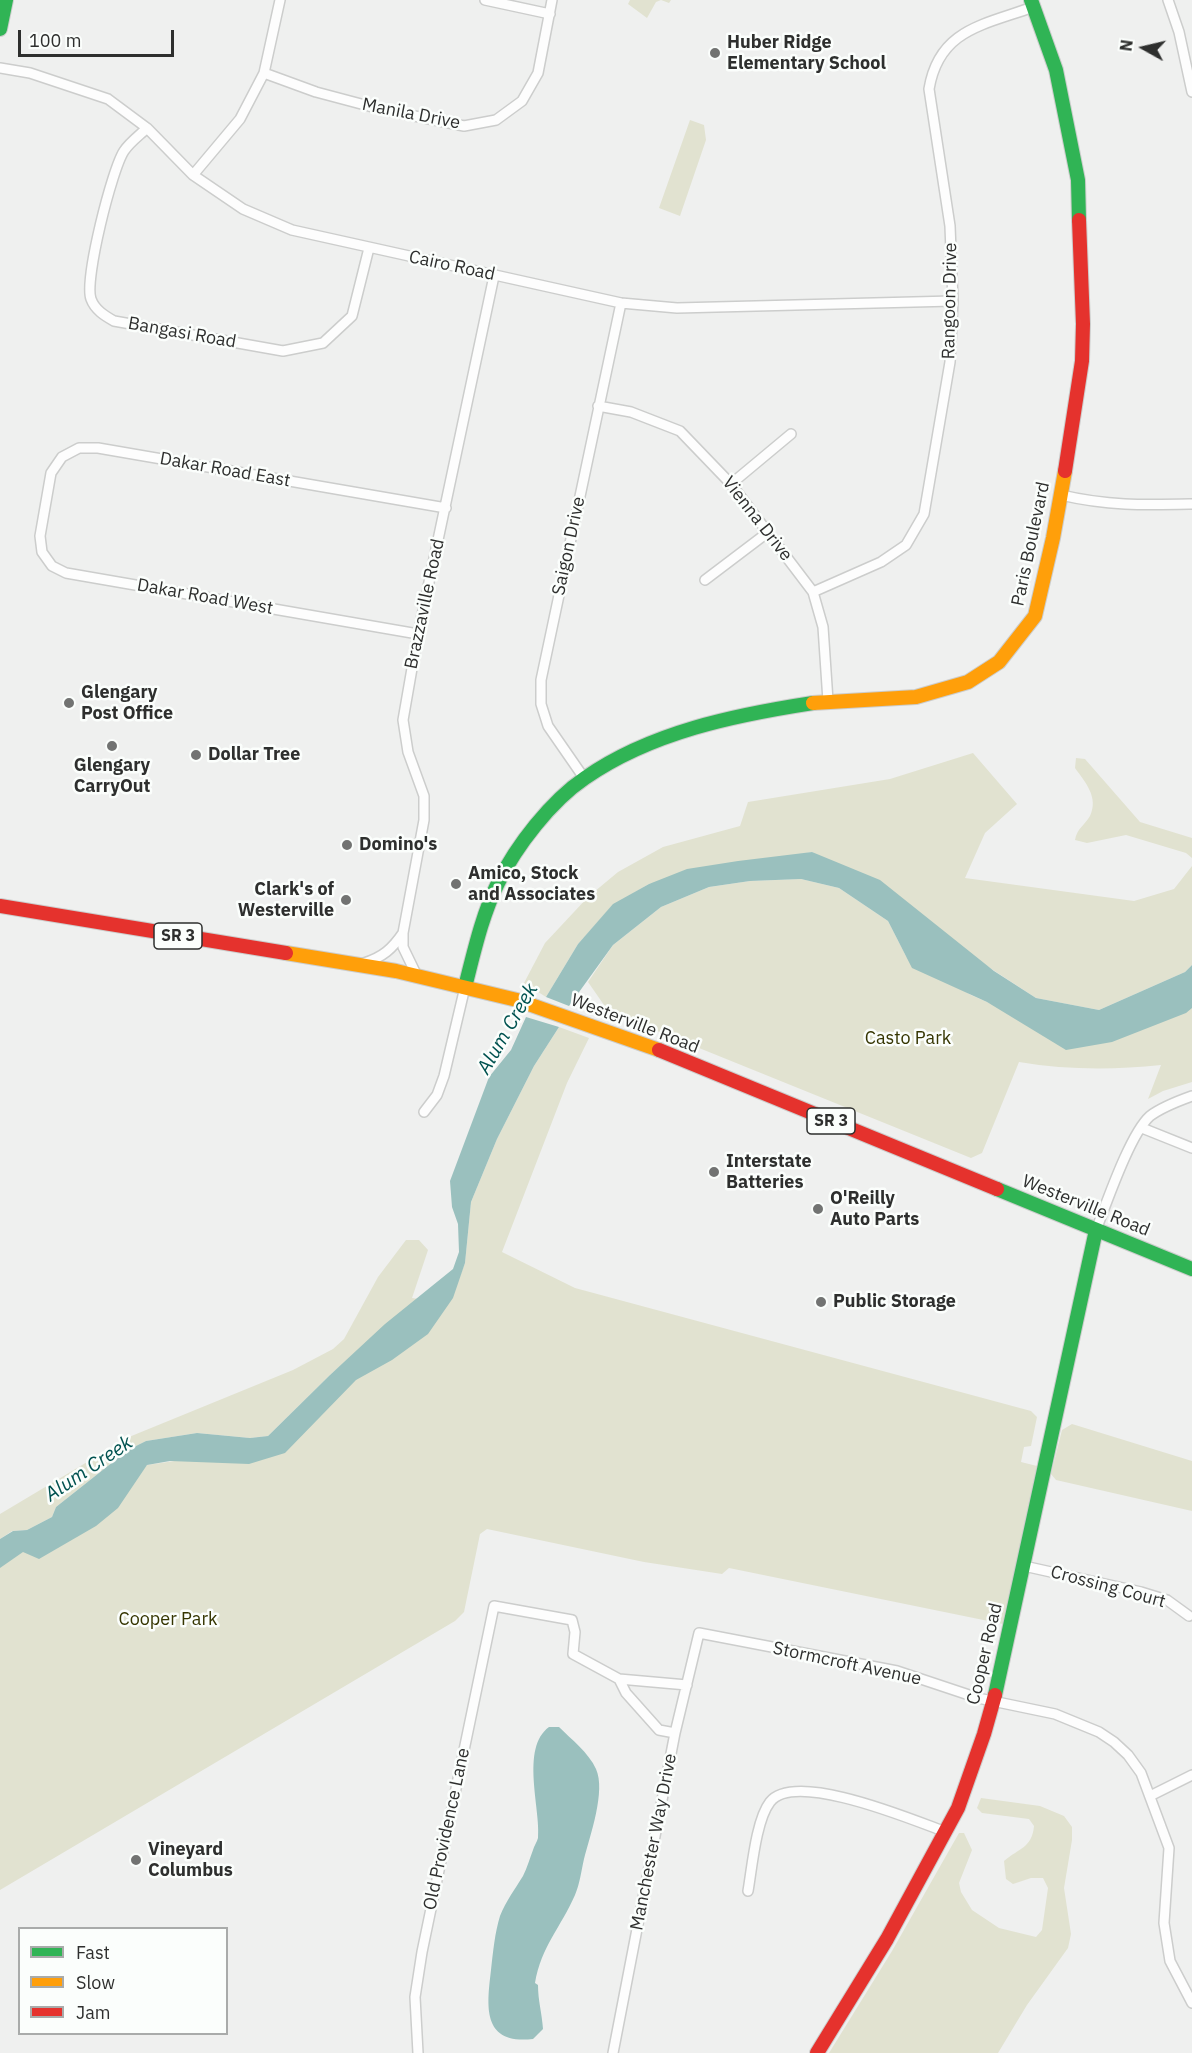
<!DOCTYPE html>
<html>
<head>
<meta charset="utf-8">
<style>
	body { margin:0 }
	#map { position:relative; width:1192px; height:2053px; overflow:hidden; background:#eff0ef; font-family:"IBM Plex Sans",sans-serif }
	canvas { display:block }
	.legend { position:absolute; left:18px; top:1927px; width:210px; height:108px; box-sizing:border-box; background:#fbfefc; border:2px solid #a9abaa; margin:0; padding:8px 10px; list-style:none; font-size:18px; color:#2e2f2e }
	.legend li { display:flex; align-items:center; gap:12px; height:30px }
	.legend b { width:30px; border:2px solid #a9abaa }
	.north { position:absolute; left:1114px; top:18px; width:60px; height:60px; -webkit-text-stroke:4px #fbfefc; paint-order:stroke; rotate:278deg; font-size:16px; font-weight:700; line-height:24px; text-align:center; color:#2e2f2e }
	.north::after { content:''; display:block; margin:auto; width:21px; height:27px; background:#2e2f2e; clip-path:polygon(50% 0,100% 100%,50% 72%,0 100%) }
	.scale { position:absolute; left:18px; top:30px; width:156px; height:27px; box-sizing:border-box; border:3px solid #2e2f2e; border-top:0; padding-left:8px; font-size:18px; line-height:21px; white-space:nowrap; color:#2e2f2e; -webkit-text-stroke:4px #fbfefc; paint-order:stroke }
</style>
</head>
<body>
<div id="map">
<canvas width="1192" height="2053"></canvas>
<ul class="legend">
<li><b style="height:8px;background:#30b455"></b>Fast</li>
<li><b style="height:8px;background:#ff9f0a"></b>Slow</li>
<li><b style="height:8px;background:#e5322d"></b>Jam</li>
</ul>
<div class="north">N</div>
<div class="scale">100 m</div>
</div>
<script>
const ctx = document.querySelector('canvas').getContext('2d');
ctx.lineJoin = 'round';
function paint(path, color) { ctx.fillStyle = color; ctx.fill(path, 'evenodd'); }
function trace(path, color, width, dash) { ctx.strokeStyle = color; ctx.lineWidth = width; ctx.lineCap = dash ? 'butt' : 'round'; ctx.setLineDash(dash || []); ctx.stroke(path); }
function write(font, color, halo, rows, align = 'center') {
  ctx.font = font + ' "IBM Plex Sans",sans-serif'; ctx.lineWidth = 5; ctx.setLineDash([]); ctx.textBaseline = 'middle'; ctx.strokeStyle = halo; ctx.fillStyle = color; for (const [text, x, y, turn = 0] of rows) {
    ctx.save(); ctx.translate(x, y); ctx.rotate((+turn || 0) * Math.PI / 180); ctx.textAlign = isNaN(turn) ? turn : align; if (halo) ctx.strokeText(text, 0, 0); ctx.fillText(text, 0, 0); ctx.restore();
  }
}
paint(new Path2D(`
	M630,0h41l-2,3 -8,-3 -5,2 -9,16 -19,-14z
	M690,120l14,5 2,15 -26,76 -21,-8z
	M973,753l44,51 -32,29 -20,45 169,23 40,-12 18,-23v99l-7,7 -86,38 -63,-12 -224,-146 -163,32 -36,21 -35,39 -32,53 -22,-14 21,-40 43,-46 30,-25 45,-25 77,-21 8,-24 142,-23z
	M1076,758l9,1 55,63 52,16v20l-6,-5 -60,-18 -39,8 -12,-3c2,-12 10,-15 15,-24 9,-19 -5,-34 -15,-48z
	M801,879l38,9 49,33 18,35 65,39 101,44 120,-68v111l-29,9 -15,8 13,-34c-48,5 -94,5 -142,-3l-37,91 -11,5 -356,-144 -11,-9 -16,-23 25,-37 48,-38 48,-20 41,-6z
	M559,1027l30,11 -22,45 -65,169 73,36 456,123 6,6 -6,29 -7,1 -3,15 16,4 -34,158 -274,-56 -7,6 -78,-12 -157,-33 -7,5 -16,78 -9,9 -455,269v-328l147,-97 117,-17 136,-135 -70,62 -62,61 -18,2 -53,-5 -51,8 -18,9 -72,57 -4,10 -25,13 -15,1 -12,8v-25l129,-77 164,-67 40,-21 11,-10 34,-62 28,-37h13l9,10 -16,48 37,5 16,-40 6,-61 26,-63 37,-73z
	M1072,1424l120,37v50l-136,-31 -5,-6 11,-44z
	M981,1798l59,8 24,10 8,11v13l-8,48 7,46 -3,14 -41,57 -29,48h-169l63,-102 67,-118h5l8,17 -13,33 2,9 11,18 27,18 37,9 6,-7 6,-42 -5,-10h-12l-18,6 -7,-5 -2,-18c15,-13 28,-13 30,-35l-5,-7 -47,-6 -5,-5z`), '#e1e2d0');
paint(new Path2D(`
	M812,852l68,28 114,91 42,27 63,12 86,-38 7,-7v43l-6,5 -74,29 -46,8 -79,-48 -75,-34 -24,-47 -49,-33 -38,-9 -51,2 -41,6 -48,20 -48,38 -44,61 -23,-9 32,-53 35,-40 36,-20 38,-15 51,-8z
	M526,1017l33,10 -25,39 -37,73 -26,63 -6,61 -12,35 -25,36 -36,26 -36,20 -71,73 -36,11 -79,-3 -23,4 -29,43 -22,18 -57,33 -16,-7 -23,16v-29l13,-8 14,-1 25,-13 4,-10 72,-57 18,-9 51,-8 53,5 18,-2 62,-61 55,-51 68,-55 6,-17 -1,-28 -6,-17 -2,-26 39,-104 22,-27z
	M549,1727h10c12,12 30,26 37,42 10,22 -6,67 -12,90 -3,13 -4,24 -9,36 -14,32 -34,52 -40,88l3,2c0,16 4,28 5,44l-10,10c-52,6 -46,-34 -42,-69 2,-18 4,-38 9,-54 6,-15 15,-27 23,-40 4,-8 7,-18 10,-26 1,-4 4,-8 5,-12 3,-29 -18,-90 11,-111z`), '#9ac0be');
const street = new Path2D(`
	M485,0l65,14
	M1168,0l11,32 13,60
	M0,68l30,5 78,26 39,29 46,47 50,34 49,21 329,73 56,5 276,-7
	M264,73l52,19 64,17 84,17 32,-6 26,-19 16,-28 14,-73
	M147,128c-7,7 -17,14 -23,23 -12,18 -40,129 -33,148 4,11 14,17 23,22l169,30 40,-8 29,-27 17,-68
	M193,175l47,-56 24,-46 16,-73
	M598,406l33,6 49,19 51,53 82,108 10,35 5,74
	M731,484l60,-50
	M1061,495c47,11 83,10 131,9
	M705,580l62,-47
	M813,592l68,-30 25,-17 18,-31 26,-152 3,-61 -3,-75 -21,-137c10,-60 55,-64 104,-82
	M418,634l-352,-61 -14,-7 -10,-14 -2,-16 11,-63 11,-16 17,-9h19l348,60
	M584,778l-36,-52 -7,-22v-24l80,-377
	M364,963c19,-6 28,-14 39,-30
	M417,976l-14,-29v-14l21,-113v-24l-16,-44 -5,-32 15,-86 76,-358
	M424,1112l13,-17 7,-19 21,-89
	M1142,1128l50,20
	M1096,1230c11,-28 34,-96 54,-114 12,-9 28,-15 42,-20
	M1024,1566l117,26 26,8 22,16
	M619,1679l7,14 33,37 16,3
	M1150,1796l42,-21
	M748,1891c4,-23 8,-71 22,-89 25,-32 143,18 176,30
	M418,2053l-3,-56 7,-45 72,-346 78,14 3,12 -2,22 46,25 68,6
	M613,2053l62,-320 24,-100 198,38 81,27 77,16 44,18 15,10 14,13 13,18 28,75 -5,75 6,38 22,42`);
const fast = new Path2D(`
	M1031,0l25,70 22,110 1,40
	M0,29l6,-29
	M465,987c9,-35 17,-72 33,-104 18,-37 53,-82 87,-105 66,-46 150,-63 228,-75
	M997,1189l195,80
	M995,1695l101,-465`);
const slow = new Path2D(`
	M813,703l103,-6 52,-15 31,-20 36,-46 18,-78 12,-67
	M286,953l110,18 121,29 142,50`);
const jam = new Path2D(`
	M1065,471l17,-110 1,-37 -4,-104
	M0,906l286,47
	M659,1050l338,139
	M817,2053l70,-114 71,-131 26,-74 11,-39`);
trace(street, '#cccdcc', 12);
trace(fast, '#cccdcc', 16);
trace(slow, '#cccdcc', 16);
trace(jam, '#cccdcc', 16);
trace(street, '#fdfdfd', 9);
trace(fast, '#30b455', 14);
trace(slow, '#ff9f0a', 14);
trace(jam, '#e5322d', 14);
for (const [x, y, r, color] of [
	[715,53,6,"#727372"],
	[69,703,6,"#727372"],
	[112,746,6,"#727372"],
	[196,755,6,"#727372"],
	[347,845,6,"#727372"],
	[456,884,6,"#727372"],
	[346,900,6,"#727372"],
	[714,1172,6,"#727372"],
	[818,1209,6,"#727372"],
	[821,1302,6,"#727372"],
	[136,1860,6,"#727372"]
]) { const dot = new Path2D(); dot.arc(x, y, r, 0, 2 * Math.PI); ctx.fillStyle = color; ctx.fill(dot); trace(dot, '#fbfefc', 2); }
for (const [x, y, w] of [
	[178,936,48],
	[831,1121,48]
]) { const box = new Path2D(); box.roundRect(x - w / 2, y - 13, w, 26, 4.5); ctx.fillStyle = '#fbfefc'; ctx.fill(box); trace(box, '#2e2f2e', 1.5); }
write('bold 16px', '#2e2f2e', null, [
	["SR 3",178,936],
	["SR 3",831,1121]
]);
write('bold 18px', '#2e2f2e', '#fbfefc', [
	["Huber Ridge",727,43],
	["Elementary School",727,64],
	["Glengary",81,693],
	["Post Office",81,714],
	["Dollar Tree",208,755],
	["Glengary",112,766,"center"],
	["CarryOut",112,787,"center"],
	["Domino's",359,845],
	["Amico, Stock",468,874],
	["and Associates",468,895],
	["Clark's of",334,890,"right"],
	["Westerville",334,911,"right"],
	["Interstate",726,1162],
	["Batteries",726,1183],
	["O'Reilly",830,1199],
	["Auto Parts",830,1220],
	["Public Storage",833,1302],
	["Vineyard",148,1850],
	["Columbus",148,1871]
], 'left');
write('18px', '#2e2f2e', '#fbfefc', [
	["Manila Drive",411,114,11],
	["Cairo Road",452,266,12],
	["Rangoon Drive",950,301,-89],
	["Bangasi Road",182,333,10],
	["Dakar Road East",225,470,10],
	["Vienna Drive",757,519,52],
	["Paris Boulevard",1031,544,-78],
	["Saigon Drive",569,546,-78],
	["Dakar Road West",205,597,10],
	["Brazzaville Road",425,604,-78],
	["Westerville Road",635,1024,21],
	["Westerville Road",1086,1206,22],
	["Crossing Court",1108,1587,15],
	["Cooper Road",985,1654,-77],
	["Stormcroft Avenue",847,1664,12],
	["Old Providence Lane",447,1829,-78],
	["Manchester Way Drive",654,1842,-79]
]);
write('18px', '#353501', '#fbfefc', [
	["Casto Park",908,1039],
	["Cooper Park",168,1620]
]);
write('italic 20px', '#005250', '#fbfefc', [
	["Alum Creek",508,1029,-60],
	["Alum Creek",89,1469,-34]
]);
</script>
</body>
</html>
